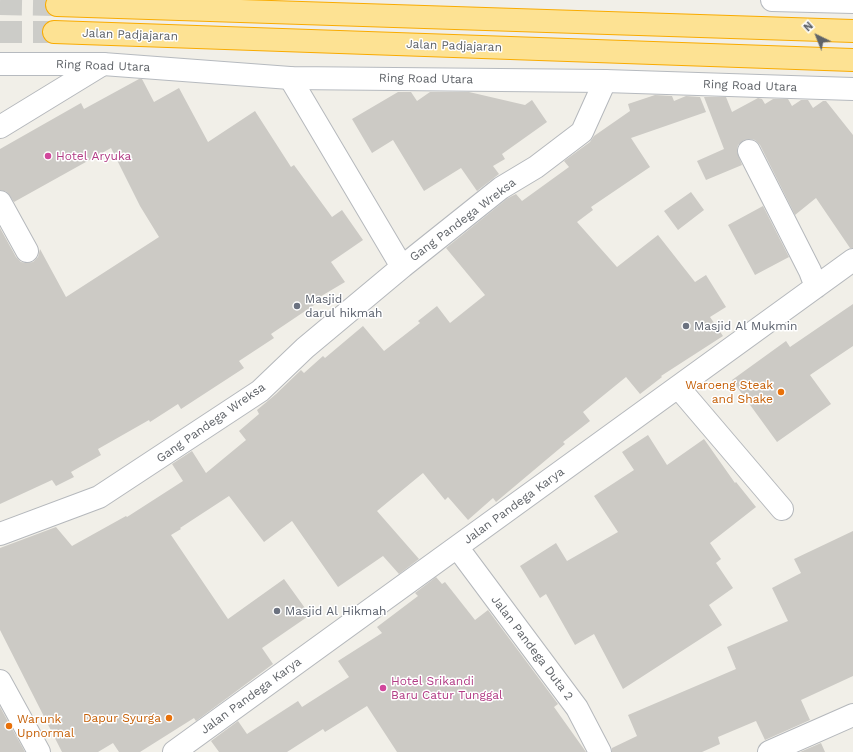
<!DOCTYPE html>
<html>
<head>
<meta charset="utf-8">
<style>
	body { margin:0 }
	#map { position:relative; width:853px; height:752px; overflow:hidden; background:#f1efe8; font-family:"Work Sans",sans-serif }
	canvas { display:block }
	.north { position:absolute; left:797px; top:16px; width:40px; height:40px; -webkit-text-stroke:3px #fff; paint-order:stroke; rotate:317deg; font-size:11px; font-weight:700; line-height:16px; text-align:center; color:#5f6368 }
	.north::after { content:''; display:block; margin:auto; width:14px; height:18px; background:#5f6368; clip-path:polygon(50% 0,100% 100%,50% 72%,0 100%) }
</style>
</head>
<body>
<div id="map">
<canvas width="853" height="752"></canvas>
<div class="north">N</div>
</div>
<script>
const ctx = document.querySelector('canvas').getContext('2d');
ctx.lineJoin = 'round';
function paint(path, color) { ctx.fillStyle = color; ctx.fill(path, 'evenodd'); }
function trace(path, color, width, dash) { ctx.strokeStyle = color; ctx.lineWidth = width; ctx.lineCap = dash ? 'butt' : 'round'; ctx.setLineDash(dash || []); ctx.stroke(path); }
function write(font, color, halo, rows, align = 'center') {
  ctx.font = font + ' "Work Sans",sans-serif'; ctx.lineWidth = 3; ctx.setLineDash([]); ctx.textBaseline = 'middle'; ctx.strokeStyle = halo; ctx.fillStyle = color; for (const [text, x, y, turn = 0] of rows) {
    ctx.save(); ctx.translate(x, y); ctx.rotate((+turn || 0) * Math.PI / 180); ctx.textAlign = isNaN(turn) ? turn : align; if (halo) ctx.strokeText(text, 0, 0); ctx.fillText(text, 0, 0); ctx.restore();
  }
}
paint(new Path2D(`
	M139,79h3l12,23 25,-14 29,54 47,-31 36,56 3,-2 38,52 10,-7 21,30 -32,22 14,20 -27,16 2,3 -49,33 3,4 -35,23 5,7 -63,41 -3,-5 -28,18 -1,-2 -51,29 3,6 -30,17 3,5 -18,9 -4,-6 -52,24v-276l16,29 5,5 6,1 6,-1 5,-5 2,-8 26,48 93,-60 -19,-31 -29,-58 -97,54 -7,-10 -7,-2v-41l81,-46 3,6z
	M398,92h13l6,9 13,-9h39l56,13 7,-5 15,22 -45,32 3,5 -12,7 6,8 -22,17 -16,-23 -37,23 -31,-51 -21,13 -20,-34z
	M655,95l17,1 2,5 12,-5 14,1 6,15 -75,26 19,29 -59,40 2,3 -16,12 40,45 41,-32 37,47 11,-7 20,32 -16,10 13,19 -62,40 1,1 -22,17 -14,-17 -43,35 7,9 -27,21 2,2 -69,58 -3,-4 -25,22 -20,-23 -3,3 -22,-27 -46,38 42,48 -20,15 -16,-18 -45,31 -46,-66 -28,21 -35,-46 -49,32 1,1 -10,6 57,84 56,-40 26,36 -48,33 11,16 -77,57 -2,-3 -54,34h-21l-6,-9 -15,9h-36l-62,-122v-82l56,-21 16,19 54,-30 1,1 56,-36 -11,-17 20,-13 14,22 40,-33 -7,-9 20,-17 -2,-4 19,-16 25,-24 3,3 19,-17 2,2 38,-32 21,25 36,-28 -2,-2 19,-15 13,17 35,-28 -39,-47 62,-50 8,-4 6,7 47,-34 -5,-6 26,-19 4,-6 36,-25 -2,-7z
	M704,97h22l6,15 26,-14 4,1 3,5 8,-5h15l4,7 9,-6h7l5,8 10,-7h3l27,34v113h-3l-34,-50 -21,17 -35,-70 -5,-5 -5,-1 -6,1 -6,5 -1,6 5,14 -36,15 -9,-19 27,-12z
	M691,192l13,18 -26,20 -14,-19z
	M763,206l26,51 -34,18 -27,-50z
	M853,304v42l-43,29 21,29 -54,38 -45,-62 54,-39 4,6z
	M648,435l19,30 37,-26 31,44 1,-1 20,25 -46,36 11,16 -5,4 17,25 -24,17 13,20 -99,64 -29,-55 -19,11 -29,-51 -6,4 -20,-32 36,-23 11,18 51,-29 -24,-36 40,-26 -12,-18z
	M853,531v145l-52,24 9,20 -45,20 -9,-19 -38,16 2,7 -18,8h-90v-4l25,-12 -9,-21 108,-46 -9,-22 61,-26 -16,-33 29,-15 -7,-14z
	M436,577l6,7 3,-2 30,38 13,-10 70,94 -4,3 32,45h-189l-30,-46 -42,26 -2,-3 -36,23h-68l-8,-11 27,-20 9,13 51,-33 4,6 47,-30 -11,-16 44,-28 -5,-6 41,-31 -3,-3z
	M0,707l25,45h-25z
	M821,743l4,9h-25z`), '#cccac5');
trace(new Path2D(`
	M0,4l57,1
	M0,32h54`), '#ccccc8', 22, [22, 11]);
const street = new Path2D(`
	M290,78l112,189
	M0,127l103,-63
	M749,151l61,120 6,16
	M0,202l27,49
	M678,387l104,122
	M0,534l99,-37 161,-106 45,-43 97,-81 99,-79 35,-21 46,-35 23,-51
	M457,547l120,161 23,44
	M0,681l39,71
	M174,752l679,-492
	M769,752l84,-37`);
const secondary = new Path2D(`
	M772,0l81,2
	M0,64h103l187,14 315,3 248,8`);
const highway = new Path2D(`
	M57,5l796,26
	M54,32l799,28`);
trace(street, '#b5b8bc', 24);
trace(secondary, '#b6babf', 24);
trace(highway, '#f9ab00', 24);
trace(street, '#fff', 22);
trace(secondary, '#fff', 22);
trace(highway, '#fde293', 22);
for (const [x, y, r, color] of [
	[48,156,4,"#d1479c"],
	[297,306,4,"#6b7280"],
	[686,326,4,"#6b7280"],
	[781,392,4,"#e8710a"],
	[277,611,4,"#6b7280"],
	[383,688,4,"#d1479c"],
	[169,718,4,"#e8710a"],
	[9,726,4,"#e8710a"]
]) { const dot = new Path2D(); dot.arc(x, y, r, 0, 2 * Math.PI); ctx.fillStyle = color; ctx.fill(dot); trace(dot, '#fff', 1.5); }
write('12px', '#5f6368', '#fff', [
	["Jalan Padjajaran",130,35,2],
	["Jalan Padjajaran",454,46,2],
	["Ring Road Utara",103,66,2],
	["Ring Road Utara",426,79,1],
	["Ring Road Utara",750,86,2],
	["Gang Pandega Wreksa",463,220,-37],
	["Gang Pandega Wreksa",211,423,-35],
	["Jalan Pandega Karya",514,506,-36],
	["Jalan Pandega Duta 2",532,648,53],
	["Jalan Pandega Karya",251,696,-36]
]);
write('12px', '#b23c85', '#fff', [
	["Hotel Aryuka",56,156],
	["Hotel Srikandi",391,681],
	["Baru Catur Tunggal",391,695]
], 'left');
write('12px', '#5b616d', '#fff', [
	["Masjid",305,299],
	["darul hikmah",305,313],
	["Masjid Al Mukmin",694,326],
	["Masjid Al Hikmah",285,611]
], 'left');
write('12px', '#c56008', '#fff', [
	["Waroeng Steak",773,385],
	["and Shake",773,399],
	["Dapur Syurga",161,718],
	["Warunk",17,719,"left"],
	["Upnormal",17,733,"left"]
], 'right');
</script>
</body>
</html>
